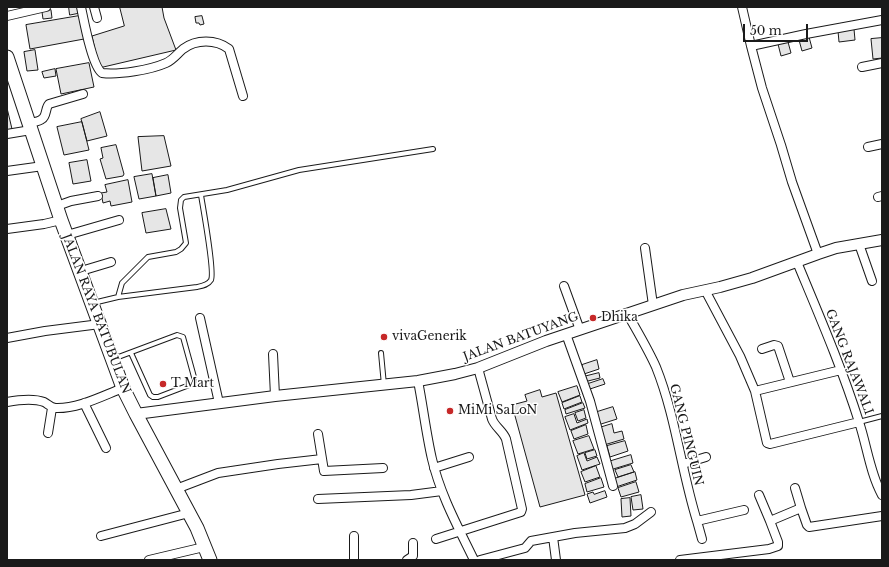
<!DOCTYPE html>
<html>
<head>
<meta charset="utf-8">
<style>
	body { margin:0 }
	#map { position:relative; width:889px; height:567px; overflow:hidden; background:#fff; font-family:"Libre Baskerville",serif }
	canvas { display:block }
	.frame { position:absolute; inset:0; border:8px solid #1a1a1a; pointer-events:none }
	.scale { position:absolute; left:743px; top:24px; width:65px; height:18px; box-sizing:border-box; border:2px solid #1a1a1a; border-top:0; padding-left:5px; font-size:12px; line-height:14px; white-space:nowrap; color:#1a1a1a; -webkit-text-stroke:3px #fff; paint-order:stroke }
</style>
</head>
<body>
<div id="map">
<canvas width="889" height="567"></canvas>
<div class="frame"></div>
<div class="scale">50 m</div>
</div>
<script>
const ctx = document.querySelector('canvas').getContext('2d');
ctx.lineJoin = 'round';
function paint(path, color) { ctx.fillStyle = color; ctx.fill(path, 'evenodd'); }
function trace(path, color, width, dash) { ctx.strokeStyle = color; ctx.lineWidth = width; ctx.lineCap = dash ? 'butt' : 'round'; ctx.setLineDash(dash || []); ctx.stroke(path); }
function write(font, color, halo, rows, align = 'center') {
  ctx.font = font + ' "Libre Baskerville",serif'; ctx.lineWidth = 3; ctx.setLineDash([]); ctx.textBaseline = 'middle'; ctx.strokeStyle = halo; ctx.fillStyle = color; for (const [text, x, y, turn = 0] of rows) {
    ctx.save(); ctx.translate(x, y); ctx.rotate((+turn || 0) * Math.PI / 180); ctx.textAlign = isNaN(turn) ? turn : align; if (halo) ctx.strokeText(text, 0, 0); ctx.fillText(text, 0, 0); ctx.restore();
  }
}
const building = new Path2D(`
	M69,7h9l2,6 -10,2z
	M120,7h42l2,11 12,32 -77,18 -7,-32 32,-10z
	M51,10l1,8 -9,1 -1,-7z
	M79,16l5,23 -54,10 -4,-24z
	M202,16l2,8 -4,1 -1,-2h-3l-1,-6z
	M854,29l1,11 -16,2 -1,-11z
	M809,37l3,11 -10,3 -3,-11z
	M882,38v20l-9,1 -2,-20z
	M788,42l3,11 -10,3 -3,-12z
	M35,50l3,20 -11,1 -3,-19z
	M89,63l5,24 -33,7 -5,-25z
	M55,69l1,7 -12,2 -2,-6z
	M7,108l5,21 -5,1z
	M100,112l7,24 -20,5 -6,-22z
	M82,122l7,28 -25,5 -7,-28z
	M164,136l7,30 -29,5 -4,-34z
	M116,145l8,29 -1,2 -17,3 -6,-20 3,-1 -2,-10z
	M87,160l4,21 -18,3 -4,-21z
	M152,174l4,22 -17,3 -5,-22z
	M168,175l3,18 -15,3 -3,-18z
	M128,180l4,22 -21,4 -1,-5 -7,2 -2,-10 6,-1 -2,-7z
	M166,209l5,20 -25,4 -4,-20z
	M597,360l2,9 -15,5 -2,-9z
	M599,373l1,5 -16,4 -1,-5z
	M603,379l2,5 -18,6 -2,-5z
	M577,386l3,9 -18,7 -4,-10z
	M540,390l2,7 14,-4 29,102 -45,12 -28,-102 15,-4 -2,-6z
	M580,396l2,6 -18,7 -2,-6z
	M583,403l2,5 -19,6 -1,-4z
	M613,407l4,12 -19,6 -4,-12z
	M584,410l2,8 -8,3 -3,-8z
	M574,414l3,9 10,-4 1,4 -18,7 -5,-13z
	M612,424l2,9 8,-2 2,8 -20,6 -5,-17z
	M586,425l2,9 -14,5 -3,-8z
	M589,436l5,13 -16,5 -5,-13z
	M625,441l3,10 -18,6 -3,-11z
	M595,450l2,6 -10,3 -2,-6z
	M584,453l3,8 10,-4 3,7 -18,6 -5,-14z
	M631,455l2,8 -23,7 -2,-8z
	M631,465l3,7 -16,5 -3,-7z
	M596,466l4,11 -15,5 -4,-10z
	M635,472l2,8 -21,7 -2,-8z
	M601,478l3,9 -17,5 -2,-8z
	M636,482l3,10 -18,5 -3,-9z
	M605,491l2,6 -17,6 -3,-9 6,-2 1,2z
	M641,495l2,14 -10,1 -2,-13z
	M630,498l1,18 -9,1 -1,-18z`);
paint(building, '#e6e6e6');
trace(building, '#1a1a1a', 1);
const service = new Path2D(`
	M118,297l4,-14 26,-26 28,-5 5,-3 5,-6 -6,-35 1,-8 3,-3 43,-7 72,-20 134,-21
	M93,303l25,-6 79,-10c5,-1 11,-2 14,-7 4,-8 -8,-72 -10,-85
	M381,353l3,32
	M113,359l64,-24 6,2 11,40v4l-2,3 -34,13h-5l-3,-2 -19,-42
	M859,422l23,-6`);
const minor = new Path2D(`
	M81,7c3,14 11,59 21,66 17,2 48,-3 64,-10 7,-3 11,-9 17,-14 13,-10 33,-10 46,0l14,47
	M94,7l3,11
	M742,7l9,39 11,42 19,57 11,37 26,72
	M7,16l39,-9
	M751,46l55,-12 76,-14
	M862,67l20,-4
	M28,123c4,-1 11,-1 14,-4 5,-3 3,-11 7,-15l34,-10
	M7,134l24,-4
	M868,147l14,-3
	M7,171l36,-5
	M878,197l4,-1
	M57,206l14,-5 27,-5
	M7,229l37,-5 17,-4
	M67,235l52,-15
	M859,244l13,37
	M645,248l8,57
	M797,262c22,53 45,106 62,160 8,24 11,51 23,73
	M81,271l30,-9
	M564,286l16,44
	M705,290l35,66 15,35 12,52 3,1 89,-22
	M627,313c10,18 21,36 29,54 20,50 25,103 41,154l47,-11
	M200,318l19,85
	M566,334l24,67 23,85
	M7,338l38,-7 55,-7
	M762,349l12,-4 4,1 12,36
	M273,354l2,42
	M418,381c5,25 8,52 14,78 8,35 26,68 42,101
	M755,391l86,-21
	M7,402c11,-2 26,-4 37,0 4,2 6,5 11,6 23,1 47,-12 68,-20
	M84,403l22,45
	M48,433l4,-25
	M318,434l6,37 59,-3
	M683,464l23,-7
	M434,468l35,-11
	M176,489l42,-16 60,-9 44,-5
	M759,495l11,26
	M318,499l93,-4 31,-4
	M801,508l6,17 2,2 73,-11
	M697,521l5,18
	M101,536l88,-23
	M354,536v24
	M553,537l3,23
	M436,539l85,-27 1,-3 -16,-70c-3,-8 -11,-12 -14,-20l-14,-51
	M149,560l55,-13
	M407,560l6,-4v-13
	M480,560l45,-12 6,-7 44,-8 50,-5 10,-4 16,-12
	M680,560l89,-11 9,-3v-4l-8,-21 31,-13 -6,-20`);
const tertiary = new Path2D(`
	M136,414l139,-18 143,-15 37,-7 23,-6 68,-27 137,-46 37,-8 32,-9 66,-24 18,-6 46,-8`);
const trunk = new Path2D(`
	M7,57l54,163 62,168 13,26 61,114 13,32`);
trace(service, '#1a1a1a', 6);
trace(minor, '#1a1a1a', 10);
trace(tertiary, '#1a1a1a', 12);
trace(trunk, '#1a1a1a', 15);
trace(service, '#fff', 4);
trace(minor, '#fff', 8);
trace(tertiary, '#fff', 10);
trace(trunk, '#fff', 13);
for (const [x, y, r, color] of [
	[593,318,4,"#c62828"],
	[384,337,4,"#c62828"],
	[163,384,4,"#c62828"],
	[450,411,4,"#c62828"]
]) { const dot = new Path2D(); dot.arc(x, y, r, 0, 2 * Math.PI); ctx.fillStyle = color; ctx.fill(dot); trace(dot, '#fff', 1.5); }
write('12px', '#1a1a1a', '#fff', [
	["JALAN RAYA BATUBULAN",96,314,69],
	["JALAN BATUYANG",521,337,-20],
	["GANG RAJAWALI",849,362,69],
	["GANG PINGUIN",686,435,76]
]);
write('12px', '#1a1a1a', '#fff', [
	["Dhika",601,318],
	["vivaGenerik",392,337],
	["T Mart",171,384],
	["MiMi SaLoN",458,411]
], 'left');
</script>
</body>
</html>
